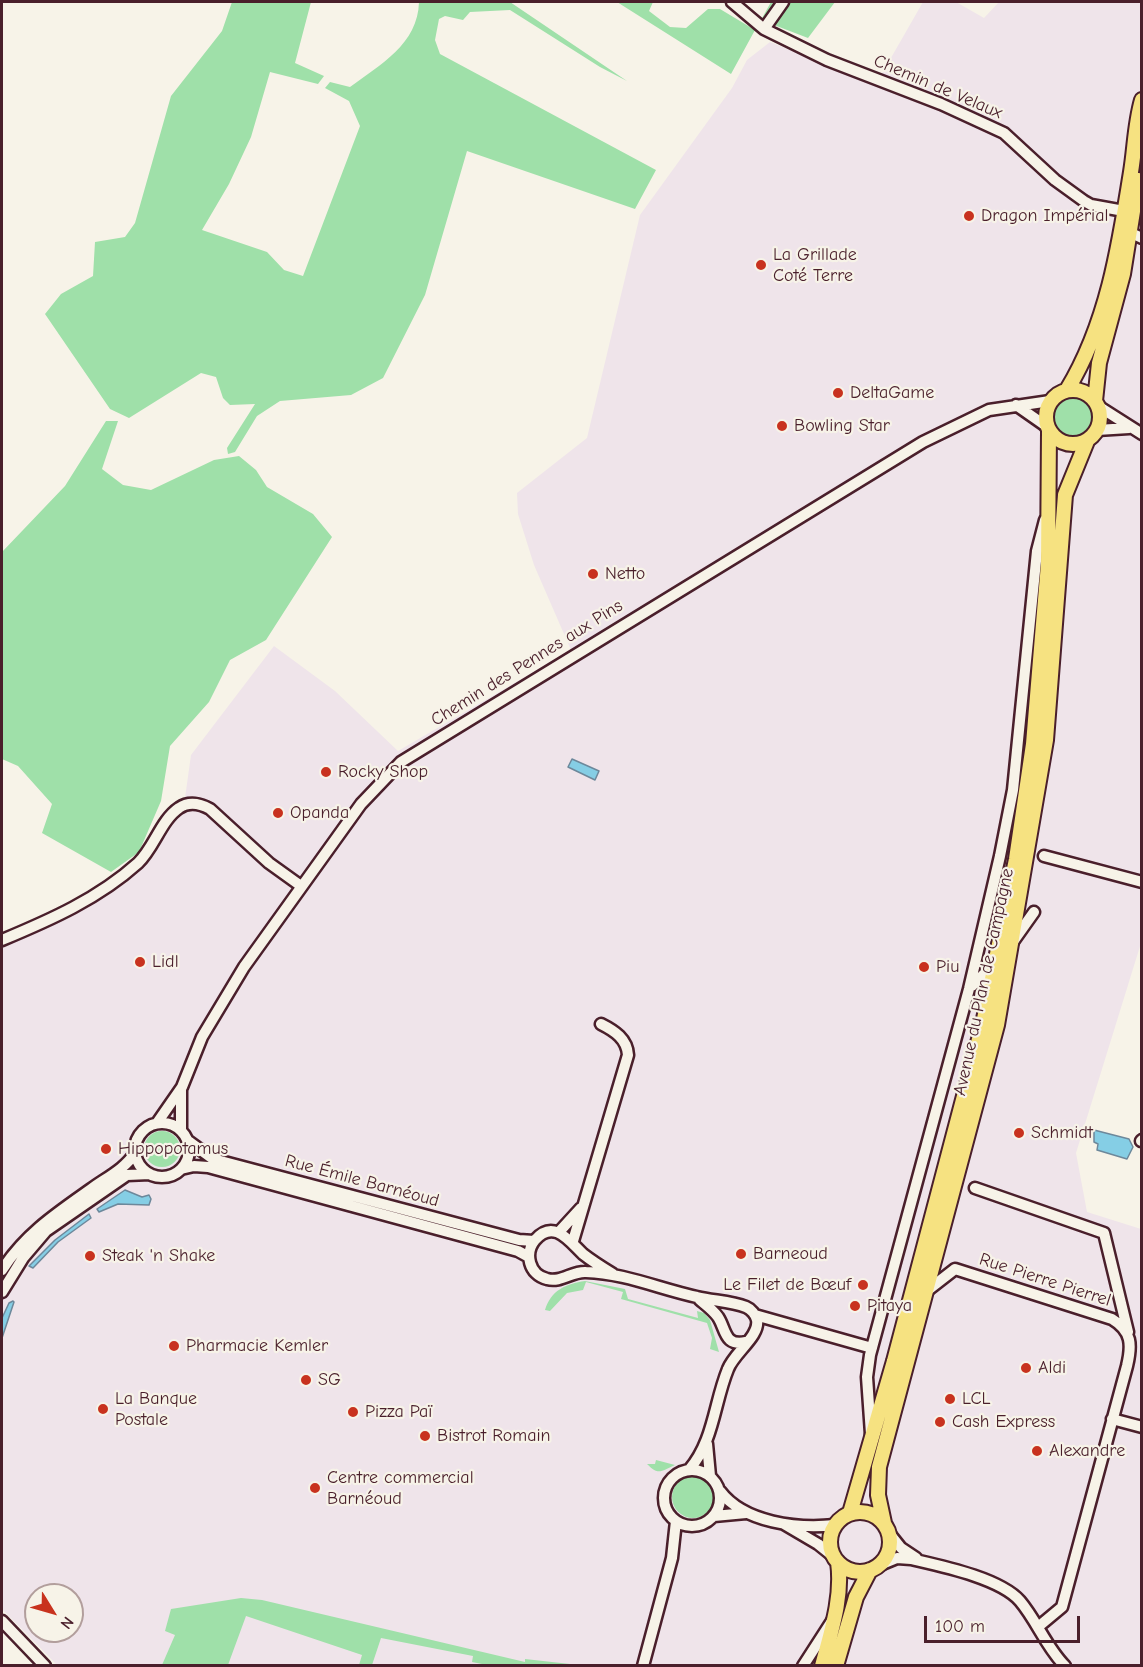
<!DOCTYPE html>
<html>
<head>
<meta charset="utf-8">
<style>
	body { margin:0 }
	#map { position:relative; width:1143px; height:1667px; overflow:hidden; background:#f7f3e8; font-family:"Comic Neue",sans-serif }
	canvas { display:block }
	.frame { position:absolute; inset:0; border:3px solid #4a1f2b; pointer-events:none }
	.north { position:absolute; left:24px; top:1583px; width:60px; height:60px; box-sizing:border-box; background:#f7f3e8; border:2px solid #b29e9c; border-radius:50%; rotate:127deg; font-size:16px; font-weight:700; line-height:24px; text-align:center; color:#4a1f2b }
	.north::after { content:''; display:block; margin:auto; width:21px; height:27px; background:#c8321e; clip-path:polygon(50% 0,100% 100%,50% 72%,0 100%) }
	.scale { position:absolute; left:924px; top:1616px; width:156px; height:27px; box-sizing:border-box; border:3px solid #4a1f2b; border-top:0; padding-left:8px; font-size:18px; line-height:21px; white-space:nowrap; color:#4a1f2b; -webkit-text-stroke:4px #f7f3e8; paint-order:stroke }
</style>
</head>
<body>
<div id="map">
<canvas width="1143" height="1667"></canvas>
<div class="frame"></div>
<div class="north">N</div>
<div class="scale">100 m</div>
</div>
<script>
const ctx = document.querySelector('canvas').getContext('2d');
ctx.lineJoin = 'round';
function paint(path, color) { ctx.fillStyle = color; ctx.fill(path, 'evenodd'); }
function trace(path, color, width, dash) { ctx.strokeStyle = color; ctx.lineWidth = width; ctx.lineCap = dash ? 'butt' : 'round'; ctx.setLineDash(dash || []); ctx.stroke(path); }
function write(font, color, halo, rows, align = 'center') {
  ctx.font = font + ' "Comic Neue",sans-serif'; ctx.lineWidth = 4.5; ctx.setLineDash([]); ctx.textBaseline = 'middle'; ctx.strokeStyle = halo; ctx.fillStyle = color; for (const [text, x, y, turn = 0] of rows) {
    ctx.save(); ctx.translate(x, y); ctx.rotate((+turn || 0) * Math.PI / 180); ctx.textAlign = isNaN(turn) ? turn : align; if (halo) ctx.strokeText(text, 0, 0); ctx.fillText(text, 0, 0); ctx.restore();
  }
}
paint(new Path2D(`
	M923,2h33l28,16 15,-16h142v941l-65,210 11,59 54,17v436h-1084l-55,-56v-664l45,-17 79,-45 27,-26 32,-59 6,-43 83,-109 61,45 63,60 173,-101 -37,-85 -16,-51 -1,-21 70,-55 53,-223 92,-127 15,-28 23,-18 106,42zM36,1595h36v36h-36z`), '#efe4ea');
paint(new Path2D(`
	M232,2h79l-16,61 29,13 -6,8 -48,-12 -19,65 -22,47 -27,46 65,22 17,18 19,6 57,-150 -11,-25 -24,-13 5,-6 20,5c30,-22 68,-43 69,-85h91l117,79 -27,-14 -90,-57 -40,2 -7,8 -18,-4 -6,3 -4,21 5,14 216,116 -21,39 -168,-58 -42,144 -42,83 -32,17 -71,6 -23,15 -22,36 -7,2 -1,-6 28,-44 -25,1 -7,-7 -7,-21 -15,-4 -72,45 -19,-9 -65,-95 16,-20 32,-18 2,-34 30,-5 10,-14 36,-127 51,-65z
	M617,2h36l-4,9 21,16 16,1 22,-19h12l35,21 -24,44z
	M771,2h64l-27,36 -47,-18z
	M1049 418a22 22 0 1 1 44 0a22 22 0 1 1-44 0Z
	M106,421h12l-16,48 21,16 28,5 63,-30 25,-4 17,14 11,17 46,27 19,23 -66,103 -36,20 -21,42 -39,44 -9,55 -22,51 -28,20 -69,-39 10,-29 -34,-38 -16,-7v-207l63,-66z
	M144 1149a18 18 0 1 1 36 0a18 18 0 1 1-36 0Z
	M585,1281l40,8 3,10 70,19 -1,-7 7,2 6,7 9,32 -9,-3 2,-11 -5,-15 -86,-24 2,-7 -37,-10 -3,8 -16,3 -17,18 -5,-1c6,-20 21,-26 40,-29z
	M656,1460l19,5c-14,6 -16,11 -28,-1h8z
	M672 1497a21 21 0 1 1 42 0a21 21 0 1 1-42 0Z
	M241,1598l21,2 263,62v-3l54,6 -87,1 -20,-4 1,-6 -92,-18 -9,27h-13l3,-10 -116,-39 -18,49h-66l13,-30 -10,-4 6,-22z`), '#9fe0a9');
const water = new Path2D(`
	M572,759l27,12 -4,9 -27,-13z
	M1094,1130l35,9 4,8 -6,12 -30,-9 1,-6 -4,-2z
	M125,1190l17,7 7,-2 2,4 -2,6 -31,-1 -19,8 -2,-3z
	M89,1214l2,4 -33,24 -25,26 -4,-2 26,-26z
	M13,1301l1,1 -12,36v-20l7,-15z`);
paint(water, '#85cee5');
trace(water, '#6d889b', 1.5);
const minor = new Path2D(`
	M732,2l32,27 63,31 114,44 63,29 51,47 29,21 7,4 33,6
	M764,29l19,-27
	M1131,233l11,5
	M1016,405l30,21
	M1098,406l44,28
	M1097,430l32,-2
	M1044,856l98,26
	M2,940c48,-20 96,-41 136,-77 16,-15 23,-43 41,-55 10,-7 22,-4 31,1l59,54 32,23
	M1012,943l22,-31
	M972,986l25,-25
	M157,1123l25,-36 20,-50 42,-70 117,-163 40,-42 522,-320 66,-32 61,-9
	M135 1150a27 27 0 1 1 54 0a27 27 0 1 1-54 0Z
	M181,1130v-40
	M187,1140l26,19 306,81 15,1
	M1141,1141l1,-1
	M181,1169l13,-3 14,1 310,84 11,6
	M975,1188l129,45 24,99
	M559,1232l22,-24
	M573,1241l55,-186c-1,-16 -13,-24 -27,-31
	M2,1270c23,-36 55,-57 89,-81 15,-11 34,-20 44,-36
	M613,1274c-10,-6 -21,-13 -30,-20 -13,-12 -29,-36 -48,-14 -11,13 -6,35 12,39 14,4 25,-8 39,-7 38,1 74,17 111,25 16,4 34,4 49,10 5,2 10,8 11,13 3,16 -23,33 -29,49 -14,34 -14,72 -39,101
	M928,1290l27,-21 157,50c20,12 20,26 15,47l-65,241 -24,20
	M2,1292l21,-34 23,-27 81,-56 23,-1
	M700,1300c6,5 13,10 18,17 8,12 6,30 28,25
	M755,1315l117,33
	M1112,1419l30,8
	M871,1434l-4,-57 3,-22 99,-366 31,-133 13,-66 24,-239 8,-31
	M707,1444l3,32
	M664 1498a28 28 0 1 1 56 0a28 28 0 1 1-56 0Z
	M720,1491c24,32 78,38 115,34
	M714,1516l32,-3
	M784,1524l34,20 15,12
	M889,1533l12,15 15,10
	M880,1565l17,-7 14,1c30,7 89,19 109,42 17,20 26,46 45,65
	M2,1621l43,45
	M643,1666l29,-108 4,-37
	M803,1666l29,-45`);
const major = new Path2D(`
	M1046 417a27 27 0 1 1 54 0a27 27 0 1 1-54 0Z
	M1067,390c40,-66 52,-142 64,-218 4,-24 4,-48 11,-72
	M1095,401l4,-38 24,-89 15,-94
	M830 1542a30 30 0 1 1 60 0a30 30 0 1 1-60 0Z
	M850,1513l44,-152 89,-337 33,-165 17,-115 15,-180 1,-133
	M884,1523l-6,-28 1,-28 118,-442 49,-285 19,-245 22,-54
	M822,1666c9,-34 21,-69 16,-104
	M836,1666l20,-69 14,-27`);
trace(minor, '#4a1f2b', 15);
trace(major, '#4a1f2b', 18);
trace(minor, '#f7f3e8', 10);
trace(major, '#f6e281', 14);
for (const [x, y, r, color] of [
	[969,216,6,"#c8321e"],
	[761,265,6,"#c8321e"],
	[838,393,6,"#c8321e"],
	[782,426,6,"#c8321e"],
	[593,574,6,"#c8321e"],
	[326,772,6,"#c8321e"],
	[278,813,6,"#c8321e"],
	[140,962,6,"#c8321e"],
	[924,967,6,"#c8321e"],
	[1019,1133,6,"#c8321e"],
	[106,1149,6,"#c8321e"],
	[741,1254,6,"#c8321e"],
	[90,1256,6,"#c8321e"],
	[863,1285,6,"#c8321e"],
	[855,1306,6,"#c8321e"],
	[174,1346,6,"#c8321e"],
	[1026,1368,6,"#c8321e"],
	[306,1380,6,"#c8321e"],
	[950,1399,6,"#c8321e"],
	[103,1409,6,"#c8321e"],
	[353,1412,6,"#c8321e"],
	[940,1422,6,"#c8321e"],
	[425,1436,6,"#c8321e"],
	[1037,1451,6,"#c8321e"],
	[315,1488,6,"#c8321e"]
]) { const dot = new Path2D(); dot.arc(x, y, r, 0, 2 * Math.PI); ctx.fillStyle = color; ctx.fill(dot); trace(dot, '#f7f3e8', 2); }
write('18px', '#4a1f2b', '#f7f3e8', [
	["Chemin de Velaux",938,87,23],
	["Chemin des Pennes aux Pins",527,663,-32],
	["Avenue du Plan de Campagne",984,982,-78],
	["Rue Émile Barnéoud",362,1181,15],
	["Rue Pierre Pierrel",1045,1280,18]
]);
write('18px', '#4a1f2b', '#f7f3e8', [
	["Dragon Impérial",981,216],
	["La Grillade",773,255],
	["Coté Terre",773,276],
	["DeltaGame",850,393],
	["Bowling Star",794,426],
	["Netto",605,574],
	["Rocky Shop",338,772],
	["Opanda",290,813],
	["Lidl",152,962],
	["Piu",936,967],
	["Schmidt",1031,1133],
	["Hippopotamus",118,1149],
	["Barneoud",753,1254],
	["Steak 'n Shake",102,1256],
	["Le Filet de Bœuf",851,1285,"right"],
	["Pitaya",867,1306],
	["Pharmacie Kemler",186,1346],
	["Aldi",1038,1368],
	["SG",318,1380],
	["La Banque",115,1399],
	["Postale",115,1420],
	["LCL",962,1399],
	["Pizza Paï",365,1412],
	["Cash Express",952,1422],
	["Bistrot Romain",437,1436],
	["Alexandre",1049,1451],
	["Centre commercial",327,1478],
	["Barnéoud",327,1499]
], 'left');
</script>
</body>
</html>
